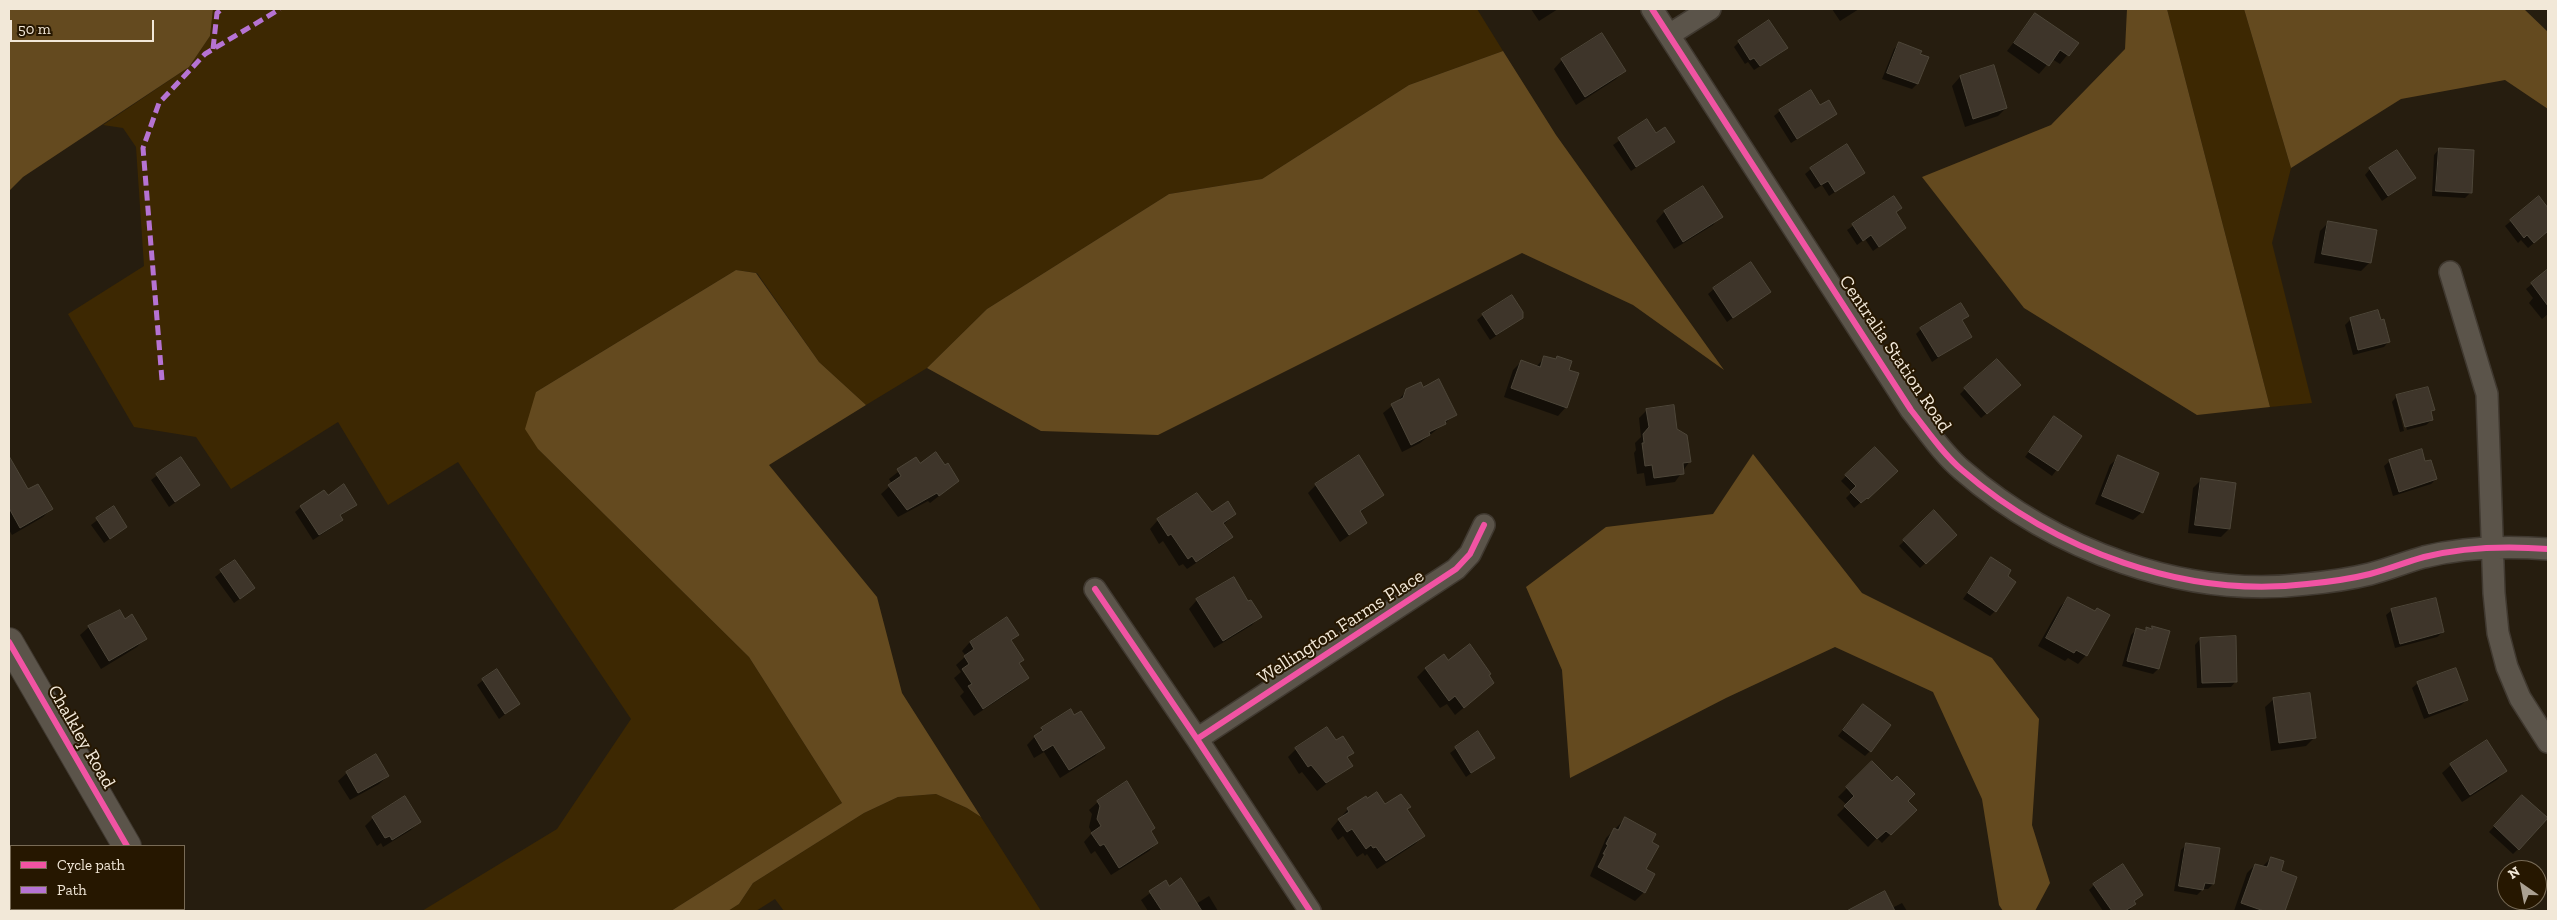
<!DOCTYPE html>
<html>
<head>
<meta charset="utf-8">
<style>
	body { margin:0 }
	#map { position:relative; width:2557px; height:920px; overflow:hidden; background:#261d0f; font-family:"Zilla Slab",serif }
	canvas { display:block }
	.frame { position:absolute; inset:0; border:10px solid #f2e8d8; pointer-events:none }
	.legend { position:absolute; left:10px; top:845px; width:175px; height:65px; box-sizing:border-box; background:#261700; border:1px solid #786b56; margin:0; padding:6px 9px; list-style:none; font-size:15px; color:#f2e8d8 }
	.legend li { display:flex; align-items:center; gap:10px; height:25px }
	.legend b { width:25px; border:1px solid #786b56 }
	.north { position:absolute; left:2497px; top:860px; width:50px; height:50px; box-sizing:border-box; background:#261700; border:1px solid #786b56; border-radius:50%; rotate:327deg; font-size:14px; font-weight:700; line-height:20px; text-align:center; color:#f2e8d8 }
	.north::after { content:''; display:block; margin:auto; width:18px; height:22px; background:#aba192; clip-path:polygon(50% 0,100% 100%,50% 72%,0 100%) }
	.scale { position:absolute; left:10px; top:20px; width:144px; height:22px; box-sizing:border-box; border:2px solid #f2e8d8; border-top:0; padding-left:6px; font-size:15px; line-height:18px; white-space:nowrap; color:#f2e8d8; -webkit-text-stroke:4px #261700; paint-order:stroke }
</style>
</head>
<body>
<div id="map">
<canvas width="2557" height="920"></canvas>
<div class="frame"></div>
<ul class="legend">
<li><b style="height:6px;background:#f153a3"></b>Cycle path</li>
<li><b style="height:6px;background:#b673d3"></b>Path</li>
</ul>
<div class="north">N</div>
<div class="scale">50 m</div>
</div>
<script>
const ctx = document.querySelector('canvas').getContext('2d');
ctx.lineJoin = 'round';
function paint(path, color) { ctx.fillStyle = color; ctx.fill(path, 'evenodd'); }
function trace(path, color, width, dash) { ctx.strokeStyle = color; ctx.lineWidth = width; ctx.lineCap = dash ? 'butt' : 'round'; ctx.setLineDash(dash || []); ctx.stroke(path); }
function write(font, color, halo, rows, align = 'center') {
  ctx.font = font + ' "Zilla Slab",serif'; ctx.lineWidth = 4; ctx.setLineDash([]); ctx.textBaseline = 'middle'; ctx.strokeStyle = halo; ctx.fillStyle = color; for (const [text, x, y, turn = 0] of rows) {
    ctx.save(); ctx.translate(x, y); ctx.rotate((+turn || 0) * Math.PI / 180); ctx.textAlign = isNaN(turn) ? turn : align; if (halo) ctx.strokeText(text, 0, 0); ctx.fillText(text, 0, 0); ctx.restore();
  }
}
paint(new Path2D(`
	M213,9h1264l26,42 -94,34 -147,94 -93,15 -182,115 -60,59 -61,37 -47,-43 -62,-89 -21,-3 -200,122 2,57 211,208 93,146 -171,108h-249l135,-82 74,-110 -173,-257 -70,43 -50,-83 -107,67 -35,-52 -62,-10 -66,-113 76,-48 -8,-119 -13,-19 -20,-3 86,-58 21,-31z
	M2167,9h77l47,159 -19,75 40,160 -42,4z
	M936,794l31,14 14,9 60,94h-257l-9,-12 -19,12h-28l11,-7 14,-21 111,-70 34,-16z`), '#3d2802');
paint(new Path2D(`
	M9,9h204l-3,27 -21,31 -166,110 -14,14z
	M2127,9h40l103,398 -73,8 -173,-107 -102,-131 129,-52 74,-76z
	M2244,9h280l24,23v77l-43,-29 -104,19 -110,69z
	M1503,51l53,84 168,235 -91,-65 -111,-52 -364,182 -117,-4 -114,-63 60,-59 182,-115 93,-15 147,-94z
	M736,270l20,3 63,89 47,43 -97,60 108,132 25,96 79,124 -14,-9 -31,-14 -38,3 -34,16 -111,70 -14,21 -11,7h-57l171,-108 -93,-146 -211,-208 -13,-20 11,-37z
	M1753,454l109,139 130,65 47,61 -7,106 18,58 -15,28h-32l-4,-6 -17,-106 -49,-107 -98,-45 -109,51 -156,80 -8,-108 -36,-83 80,-60 107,-13z`), '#644a1f');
paint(new Path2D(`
	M1531,9h27l-19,12z
	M1832,9h27l-19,12z
	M2035,14l42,29 -17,21 -8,-5 -13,15 -32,-23z
	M1739,42l42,11 -27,17 -6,-8 -3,2 -11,-17z
	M1899,44l18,40 -5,5 -30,-10 12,-30z
	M1562,60l62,11 -8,8 -40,26 -22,-36z
	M1960,77l46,31 -8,8 -33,11 -13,-41z
	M1820,107l15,7 -44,29 -17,-27 6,-5z
	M1647,121l9,13 17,8 -42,29 -18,-26z
	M2439,149l32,43 -6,6 -33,-2 2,-41z
	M1811,169l52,4 -34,23 -7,-11 -7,4 -10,-15z
	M2370,169l44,9 -32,23 -17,-26z
	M1703,188l18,28 -8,9 -39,24 -18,-28 8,-9z
	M1893,198l7,10 -5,5 10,15 -32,23 -8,-12 -8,6 -10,-15z
	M2539,198l9,12v21l-20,17 -7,-8 -3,3 -13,-17z
	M2328,223l42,39 -9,9 -47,-8 6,-32z
	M2548,271v43l-6,5 -13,-16 4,-5 -7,-9z
	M1714,289l55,3 -42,30 -19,-28z
	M1483,315l39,3 -32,22 -13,-20z
	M1967,316l-6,6 9,14 -38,26 -16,-28 5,-5z
	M2351,319l38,22 -5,6 -31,8 -8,-30z
	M1545,357l9,3 3,-3 10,14 -1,36 -8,9 -54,-19 9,-27 8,-8 15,5z
	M1965,389l49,1 -33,28 -21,-24z
	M1407,390l49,24 -36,29 -18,9 -19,-39 14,-11z
	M2397,396l36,13 -3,3 2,8 -6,5 -19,5 -8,-32h-3l8,33 -4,1 -8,-30z
	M1647,410l29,20 14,31 -15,21 -29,4 -2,-13 -7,1 -3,-21 2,-3 -1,-7 6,-6 -2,-19z
	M2054,418l27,19 -29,39 -27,-19z
	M1875,448l21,23 -34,32 -1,-1 -7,6 -8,-10 6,-6 -11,-11z
	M2119,457l23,55 -9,8 -38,-16 15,-39z
	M181,458l18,27 -30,22 -18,-27z
	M916,458l3,6 39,17 -28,22 -2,-2 -30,16 -17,-23 11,-10 -3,-5z
	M2390,461l35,2 11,16 -5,5 -38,12 -9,-30z
	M16,471l12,20 23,18 -8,8 -31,18 -3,-5v-55z
	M2201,480l28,49 -8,8 -33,-4 5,-45z
	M1316,485l67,10 -24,18 7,10 -26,19 -32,-49z
	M327,496l29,9 -16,11 1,3 -5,6 -23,15 -18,-28 6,-5z
	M113,508l13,19 -22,16 -13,-18z
	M1934,512l21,23 -35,33 -21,-22z
	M1212,513l23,1 -12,11 8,12 -8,8 -36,24 -4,-5 -4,2 -16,-25 -4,3 -9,-15 8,-9z
	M1991,559l4,52 -5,5 -27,-17z
	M235,561l13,32 -14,10 -19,-26z
	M2068,598l18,57 -8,9 -10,-6 -3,3 -27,-15 22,-39z
	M1197,600l51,3 12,13 -8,9 -38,23 -25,-39z
	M2392,610l51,22 -6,5 -42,11 -9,-33z
	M125,621l20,17 -8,9 -36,22 -21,-34 9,-8z
	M2147,628h5l6,41 -5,5 -31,-8 9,-31 5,-5 7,2z
	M1017,635l-7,7 8,22 9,14 -8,8 -45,30 -14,-20 4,-4 -10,-14 7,-6 -5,-7 10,-9 -4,-5 8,-9z
	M2200,639l36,42 -5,6 -34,1 -2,-43z
	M1448,661l40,14 5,8 -38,32 -8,-11 -7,4 -23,-31 9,-9z
	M496,670l22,34 -19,15 -22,-34z
	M2418,683l49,17 -6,5 -37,14 -12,-31z
	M2274,699l40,39 -8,8 -35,5 -6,-44z
	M1863,705l7,46 -5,5 -27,-20z
	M1042,729l61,19 -8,8 -35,22 -16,-26 -10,6 -7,-13z
	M1477,733l16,24 -27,20 -16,-24z
	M1335,742l17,10 -6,7 5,6 -34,26 -15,-19 -3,2 -11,-17 8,-8z
	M1872,763l43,47 -33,33 -5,-5 -9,9 -31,-32 10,-10 -9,-8z
	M2451,765l55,5 -8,9 -36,23 -20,-29z
	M347,773l41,3 -9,8 -29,16 -12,-19z
	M1365,797l19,9 22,4 17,26 -8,8 -38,25 -10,-15 -2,2 -2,-3 -6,4 -14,-21 -5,4 -7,-11 17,-20z
	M1098,802l52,30 7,11 -8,8 -38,24 -16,-24 -4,3 -7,-12 8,-9 -3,-6 3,-13 -3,-4z
	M2517,802l1,47 -5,5 -24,-22z
	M373,818l46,4 -8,8 -28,17 -2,-4 -4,3 -12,-20z
	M1625,819l25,23 -6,28v22l-9,9 -45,-25 16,-38z
	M2187,844l26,40 -5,5h-5l-6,6 -23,-4 7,-41z
	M2271,858l8,14 17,6 -12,33h-50l13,-38 8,-8 7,2z
	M11,866v13l-2,-4z
	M1165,882l4,5 27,17 13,-8 9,15h-70l-7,-11z
	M2094,885l48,10 -8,7 -5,9h-26l-14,-21z
	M1902,903l5,8h-52l6,-6 31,3z`), '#0007');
const building = new Path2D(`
	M2035,13l44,30 -10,13 -9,-6 -11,16 -35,-23z
	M1769,20l19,28 -28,18 -6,-8 -4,2 -12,-19z
	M1602,33l24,38 -41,26 -24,-38z
	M1899,42l23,9 -2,3 9,3 -11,27 -31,-11z
	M1994,65l13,43 -34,11 -13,-43z
	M1811,90l9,15 9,-5 8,14 -40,25 -18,-29z
	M1647,119l9,14 9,-6 10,15 -39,25 -18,-29z
	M1847,144l18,29 -30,19 -7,-11 -7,4 -11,-17z
	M2439,148l35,2 -2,43 -36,-2z
	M2397,150l19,28 -28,18 -19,-28z
	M1703,186l20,31 -40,25 -19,-31z
	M1894,196l8,12 -6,4 10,16 -27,19 -8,-12 -8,6 -11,-17z
	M2539,196l9,12v23l-14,12 -7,-8 -3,3 -14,-18z
	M2328,221l49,9 -6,33 -49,-9z
	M1751,262l20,30 -38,26 -20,-30z
	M2548,269v37l-17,-23z
	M1512,295l11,17v6l-27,17 -14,-21z
	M1961,303l8,13 -7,4 10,17 -34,20 -18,-29z
	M2378,310l3,10 3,-1 6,23 -32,8 -8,-32z
	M1544,356l12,3 1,-3 15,5 -3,9 10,3 -12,35 -56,-20 10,-28 19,7z
	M1997,359l24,26 -34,29 -23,-26z
	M1439,379l18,36 -12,6 1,3 -17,8 1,3 -19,10 -20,-41 12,-6 3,-9 15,-7 2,5z
	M2428,387l7,23 -4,1 2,9 -28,7 -9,-32z
	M1674,405l3,24 10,6 4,27 -8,1 1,11 -30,4 -2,-13 -7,1 -3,-23h2l-1,-9 6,-7 -3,-18z
	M2054,416l28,20 -24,35 -29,-19z
	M1875,447l23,24 -30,28 -1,-1 -6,5 -11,-11 6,-6 -11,-11z
	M2422,449l3,12 6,-1 6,19 -38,13 -10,-32z
	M936,452l9,13 3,-2 11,18 -20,15 -2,-3 -30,17 -19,-25 13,-9 -4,-7 19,-12 4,6z
	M1359,455l25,40 -24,16 7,12 -18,12 -34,-51z
	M2118,455l41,18 -16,40 -41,-17z
	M9,456l19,33 10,-5 15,25 -33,19 -11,-20z
	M181,457l19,28 -25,17 -19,-28z
	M2201,478l35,5 -6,46 -35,-4z
	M344,484l13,21 -17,10 3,5 -24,15 -19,-29 24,-16 4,5z
	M1197,493l15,19 16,-11 8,13 -13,9 10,14 -37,25 -4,-6 -4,3 -17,-25 -3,2 -11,-17z
	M114,506l13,21 -17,12 -14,-21z
	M1934,510l23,25 -31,29 -23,-24z
	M1991,557l20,13 -3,6 8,6 -20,30 -28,-19z
	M235,560l20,28 -15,11 -20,-29z
	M1234,577l14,24 3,-1 11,17 -39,24 -27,-42z
	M2068,597l27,14 2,-3 13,7 -23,41 -11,-6 -2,3 -28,-15z
	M2436,598l8,34 -44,12 -9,-35z
	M120,610l5,9 7,-5 15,25 -38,22 -21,-35z
	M1007,617l12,18 -8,5 13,20 -5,3 10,15 -46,31 -15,-23 4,-2 -10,-15 7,-5 -5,-8 10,-7 -4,-7z
	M2152,626l18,5 -11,38 -32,-8 9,-33 10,3v-4l6,2z
	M2236,636l1,46 -35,1 -2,-45z
	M1470,644l21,30 -2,1 5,8 -30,25 -9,-12 -6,5 -24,-33 19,-14 4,6z
	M2456,668l12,32 -39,14 -12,-32z
	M497,669l23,35 -15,10 -23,-35z
	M2310,693l6,45 -37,5 -6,-45z
	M1863,704l28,21 -20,27 -28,-22z
	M1071,709l3,6 7,-4 24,37 -36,22 -16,-25 -10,6 -9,-15 9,-6 -2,-2z
	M1327,727l9,13 7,-4 11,17 -7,4 6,9 -27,17 -15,-18 -3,2 -13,-19z
	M1478,731l17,27 -24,15 -16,-26z
	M2487,740l20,31 -37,24 -20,-31z
	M376,754l13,22 -31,17 -12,-21z
	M1872,761l20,20 5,-5 18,18 -7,7 9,9 -26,25 -5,-4 -9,8 -33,-33 10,-10 -8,-9z
	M1127,781l28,47 -4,3 7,12 -39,25 -15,-24 -4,2 -9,-13 10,-7 -4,-7 3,-13 -3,-5z
	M1377,792l8,12 16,-10 10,13 -4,2 18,27 -39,25 -10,-14 -3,1 -2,-3 -5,4 -14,-20 -5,3 -9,-13 11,-7 -2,-4 19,-12 1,2z
	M2522,795l26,23 -29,32 -25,-24z
	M405,796l16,26 -29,18 -2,-4 -5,2 -13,-21z
	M1625,817l31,17 -4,8 7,4 -13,23 9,5 -10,19 -47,-26 7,-13h-2l5,-9 -2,-1 8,-16 4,2z
	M2186,843l34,5 -6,36 -9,-1 -2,7 -24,-4z
	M2271,857l13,4 -3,10 16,6 -12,34h-21l-23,-8 14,-39 12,3z
	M2123,864l20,31 -9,6 2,3 -11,7h-13l-19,-27z
	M1181,878l21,33h-40l-13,-20 17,-11 3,6z
	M1885,891l10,20h-48z`);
paint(building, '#3e352a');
trace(building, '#4d4639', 1);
const minor = new Path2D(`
	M1652,9l259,401c16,20 31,43 51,60 92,80 223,129 345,114 21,-2 43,-5 63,-10 19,-5 36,-12 54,-17 40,-10 84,-11 124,-8
	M1669,35l41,-26
	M2450,272l37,122 7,199 4,40 9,34 13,31 28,44
	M1095,589l102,150 113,172
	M1197,739l259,-170 14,-15 14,-29`);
const tertiary = new Path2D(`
	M9,642l118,204
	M163,909l1,2`);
trace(minor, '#403930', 24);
trace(tertiary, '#403930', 30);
trace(minor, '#5b544a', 21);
trace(tertiary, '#5b544a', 28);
trace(new Path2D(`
	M213,49l4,-36 5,-4
	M162,380l-19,-232 16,-45 46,-49 75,-45`), '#b673d3', 5, [10, 5]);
trace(new Path2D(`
	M1652,9l259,401c16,20 31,43 51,60 92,80 223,129 345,114 21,-2 43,-5 63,-10 19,-5 36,-12 54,-17 40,-10 84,-11 124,-8
	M1095,589l102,150 113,172
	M9,642l118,204
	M1197,739l259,-170 14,-15 14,-29`), '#f153a3', 6);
write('19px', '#f2e8d8', '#261700', [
	["Centralia Station Road",1895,354,56],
	["Wellington Farms Place",1341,627,-33],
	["Chalkley Road",81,737,60]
]);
</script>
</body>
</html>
